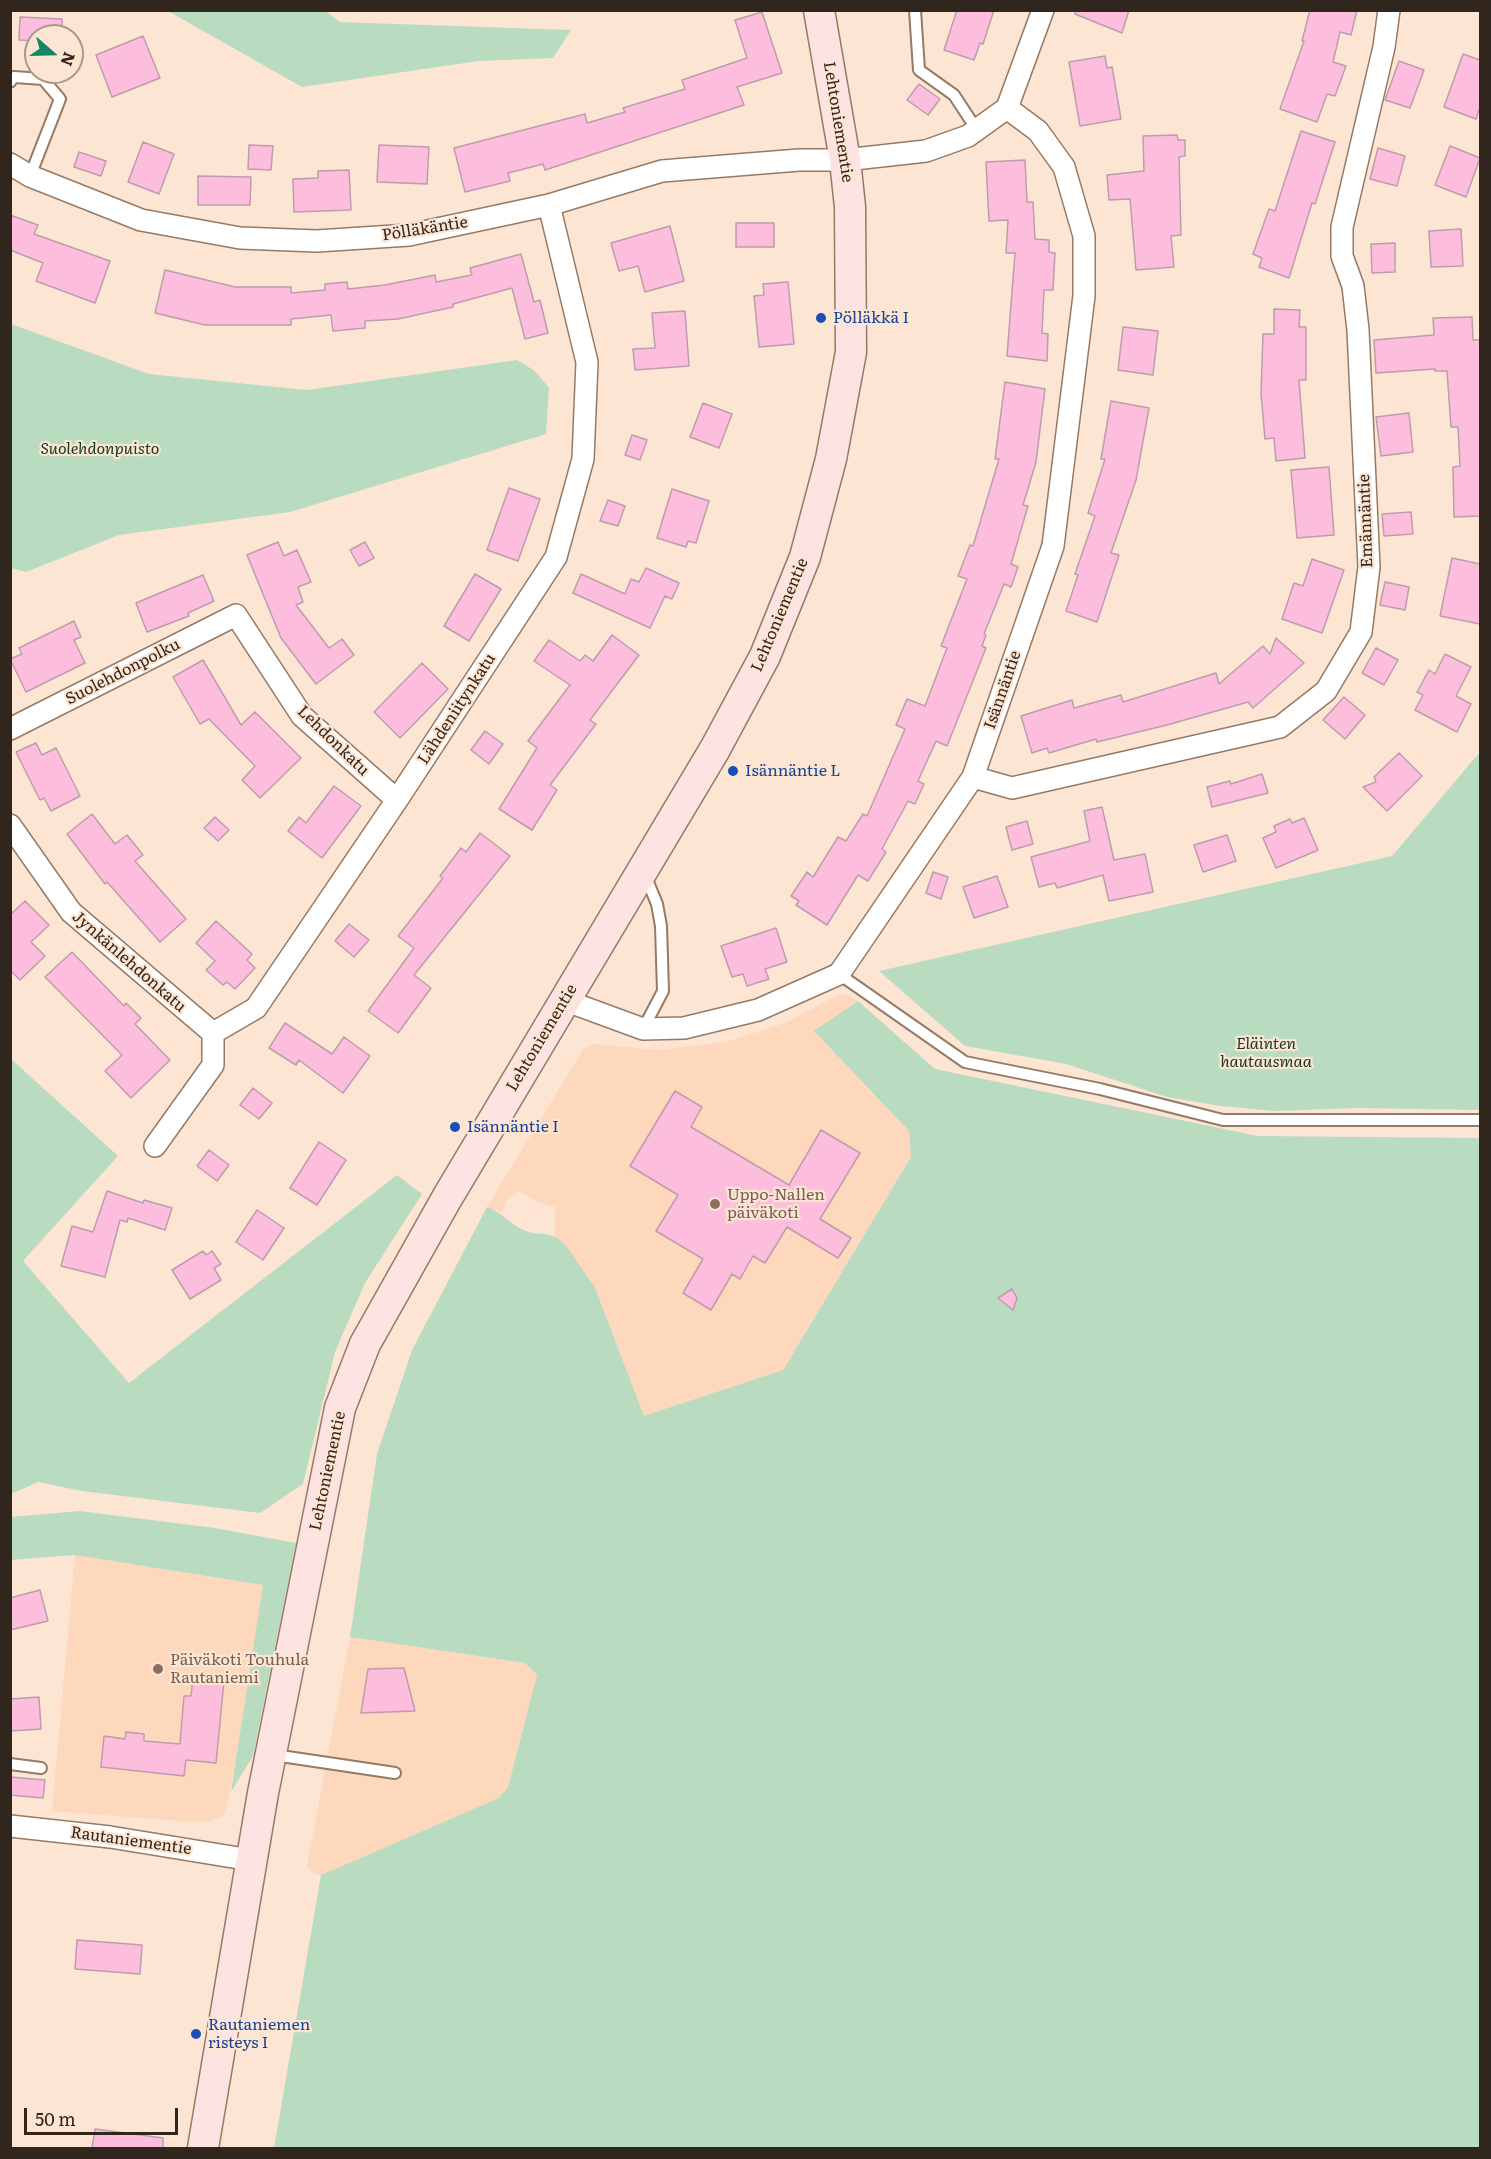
<!DOCTYPE html>
<html>
<head>
<meta charset="utf-8">
<style>
	body { margin:0 }
	#map { position:relative; width:1491px; height:2159px; overflow:hidden; background:#fde5d3; font-family:Literata,serif }
	canvas { display:block }
	.frame { position:absolute; inset:0; border:12px solid #31261d; pointer-events:none }
	.north { position:absolute; left:24px; top:24px; width:60px; height:60px; box-sizing:border-box; background:#fde5d3; border:2px solid #ab998a; border-radius:50%; rotate:110deg; font-size:16px; font-weight:700; line-height:24px; text-align:center; color:#31261d }
	.north::after { content:''; display:block; margin:auto; width:21px; height:27px; background:#168665; clip-path:polygon(50% 0,100% 100%,50% 72%,0 100%) }
	.scale { position:absolute; left:24px; top:2108px; width:154px; height:27px; box-sizing:border-box; border:3px solid #31261d; border-top:0; padding-left:8px; font-size:18px; line-height:21px; white-space:nowrap; color:#31261d; -webkit-text-stroke:4px #fde5d3; paint-order:stroke }
</style>
</head>
<body>
<div id="map">
<canvas width="1491" height="2159"></canvas>
<div class="frame"></div>
<div class="north">N</div>
<div class="scale">50 m</div>
</div>
<script>
const ctx = document.querySelector('canvas').getContext('2d');
ctx.lineJoin = 'round';
function paint(path, color) { ctx.fillStyle = color; ctx.fill(path, 'evenodd'); }
function trace(path, color, width, dash) { ctx.strokeStyle = color; ctx.lineWidth = width; ctx.lineCap = dash ? 'butt' : 'round'; ctx.setLineDash(dash || []); ctx.stroke(path); }
function write(font, color, halo, rows, align = 'center') {
  ctx.font = font + ' Literata,serif'; ctx.lineWidth = 4.5; ctx.setLineDash([]); ctx.textBaseline = 'middle'; ctx.strokeStyle = halo; ctx.fillStyle = color; for (const [text, x, y, turn = 0] of rows) {
    ctx.save(); ctx.translate(x, y); ctx.rotate((+turn || 0) * Math.PI / 180); ctx.textAlign = isNaN(turn) ? turn : align; if (halo) ctx.strokeText(text, 0, 0); ctx.fillText(text, 0, 0); ctx.restore();
  }
}
paint(new Path2D(`
	M848,995l10,6 -43,31 94,99 2,26 -128,213 -139,47 -50,-132 -39,-49v-29l-17,-5 -20,-11 -12,9 -4,13 -15,-6 97,-159 11,-4 62,6 69,-8 59,-19 51,-27z
	M75,1555l189,30 -25,167 -15,63 -13,6h-31l-128,-10z
	M350,1637l175,26 12,12 -29,112 -9,11 -178,77 -8,-2 -6,-7z`), '#fdd8bc');
paint(new Path2D(`
	M324,10l16,12 231,8 -18,28 -75,3 -176,26 -134,-76z
	M11,324l138,50 158,16 210,-30 18,11 14,17 -3,46 -256,78 -171,23 -93,37 -15,-4z
	M1480,752v358l-123,-2 -82,3 -55,-5 -53,-9 -101,-33 -101,-18 -86,-75 513,-115z
	M858,1001l77,68 323,67 222,2v1010h-1206l47,-273 178,-77 9,-11 29,-112 -12,-12 -175,-26 27,-183 35,-104 75,-143c16,6 23,18 39,24 9,4 23,1 31,7 16,11 24,33 37,47l50,131 139,-46 128,-213 -2,-26 -95,-100z
	M10,1058l108,98 -95,105 106,122 268,-208 25,19 -57,89 -30,69 -32,132 -43,29 -178,-22 -44,-9 -27,12z
	M79,1511l136,17 81,15 -43,213 -22,36 32,-207 -188,-30 -64,5v-43z`), '#b9dcc0');
const building = new Path2D(`
	M957,10h37l-11,34 -3,-1 -6,17 -30,-10z
	M1075,10h54l-7,23 -47,-19z
	M1310,10h47l-6,25 -11,-3 -7,30 13,4 -11,30 -8,-2 -10,28 -37,-13 24,-68h-2z
	M762,12l20,61 -45,14 7,18 -199,65 -2,-6 -35,9 2,8 -45,11 -11,-44 131,-34 2,9 38,-11 -2,-4 62,-19 -3,-9 65,-22 -12,-38z
	M20,17l42,2v17h-26v5l-17,-1z
	M143,36l17,42 -48,19 -16,-42z
	M1463,54l17,6v47l-4,12 -32,-12z
	M1105,56l2,12 5,-1 9,52 -41,7 -11,-64z
	M1399,61l25,9 -14,38 -25,-8z
	M919,84l21,15 -12,16 -21,-15z
	M1301,131l34,11 -20,62 -3,-1 -23,75 -30,-11 3,-9 -9,-4 16,-45 6,2z
	M1177,135l1,5h7v16l-6,1 2,78 -10,1 3,31 -38,3 -6,-71 -21,1 -2,-25 37,-4 -1,-35z
	M143,142l31,12 -15,40 -31,-12z
	M249,145l24,1 -2,24 -23,-1z
	M379,145l50,2 -2,37 -50,-2z
	M1450,146l30,12 -14,39 -31,-12z
	M1378,148l27,8 -8,30 -27,-7z
	M79,152l27,9 -5,15 -27,-9z
	M1025,160l2,42h6l2,37 14,1v12l6,1 -2,37h-9l-2,43 6,1 -1,27 -40,-5 8,-103h-9l2,-33 -19,1 -3,-59z
	M349,170l2,40 -57,2 -1,-33 25,-1v-7z
	M198,176l53,1 -1,28h-52z
	M10,215l28,10 -4,9 76,27 -15,42 -59,-22 7,-18 -33,-13z
	M736,223h38v24h-38z
	M670,226l14,55 -39,11 -7,-26 -19,5 -8,-28z
	M1461,229l2,37 -32,1 -2,-36z
	M1395,243v29l-23,1 -1,-29z
	M521,254l13,48 6,-2 8,33 -23,6 -13,-51 -59,16v3l-55,12 -33,2v7l-32,3 -2,-16 -40,4v6h-86l-50,-12 10,-43 70,17h56v6l34,-3v-6l22,-2 1,7 37,-4 50,-10 1,7 36,-7 -2,-7z
	M788,282l6,62 -35,3 -5,-51 10,-1 -1,-11z
	M1274,309l26,1 -1,17h7v53h-7l6,78 -29,3 -2,-23 -9,1 -4,-45 2,-60h11z
	M685,311l4,55 -54,4 -2,-21 22,-1 -3,-35z
	M1472,317l1,23h7v176l-26,1 -1,-50 7,-1 -2,-39h-7l-4,-56h-12v-2l-59,4 -2,-33 60,-5 -1,-17z
	M1123,327l35,4 -5,44 -35,-5z
	M1005,382l40,7 -9,73 -13,43 5,1 -17,58 7,3 -7,20 -7,-3 -20,50 2,1 -4,11 4,2 -39,98 -11,-5 -18,40 6,3 -9,20 -7,-3 -26,48 4,3 -18,29 -10,-6 -31,50 -31,-20 3,-4 -8,-5 16,-24 6,5 25,-40 8,4 17,-27 4,2 38,-87 -9,-4 11,-26 18,7 22,-58 -6,-2 26,-67 -9,-3 12,-31 3,1 26,-87h-4z
	M1111,401l38,7 -13,72 -25,73 8,2 -22,67 -31,-11 12,-36 -3,-1 20,-58 -7,-3 17,-54h-4z
	M703,403l29,11 -13,34 -29,-11z
	M1409,413l4,39 -32,4 -5,-39z
	M632,435l15,5 -7,20 -15,-5z
	M1329,467l5,68 -37,3 -6,-68z
	M509,488l31,11 -22,62 -31,-11z
	M672,489l37,12 -13,42 -8,-2 -2,6 -29,-9z
	M608,500l17,6 -7,20 -18,-5z
	M1411,512l2,22 -29,2 -2,-22z
	M278,542l6,14 13,-6 14,32 -13,5 5,15 -7,3 33,43 13,-9 12,16 -38,29 -35,-46 -34,-83z
	M365,542l9,16 -15,8 -9,-16z
	M1452,558l28,6v60l-40,-8z
	M1312,559l32,11 -22,63 -40,-14 12,-36 9,3z
	M646,568l33,15 -7,16 -7,-3 -15,32 -77,-35 8,-19 44,20 6,-15 8,3z
	M475,574l26,15 -32,52 -25,-15z
	M203,575l11,26 -26,12 1,3 -42,16 -11,-29z
	M1385,582l24,5 -4,23 -25,-5z
	M74,621l7,16 -7,3 11,23 -59,29 -16,-33 12,-5 -3,-6z
	M612,635l27,20 -49,65 6,4 -46,61 7,5 -25,40 -33,-21 38,-61 -9,-7 42,-56 -36,-24 15,-21 31,21 5,-6 8,6z
	M1276,638l28,25 -51,45 -5,-6 -81,23 -70,17 -1,-3 -47,14 -2,-5 -15,5 -11,-37 51,-16 2,8 47,-13 2,7 93,-29 3,11 44,-38 7,8z
	M1376,648l22,12 -14,25 -22,-12z
	M1445,654l26,13 -15,29 15,8 -14,28 -42,-22 8,-15 -6,-3 12,-22 6,4z
	M203,660l38,65 14,-13 46,46 -41,40 -18,-18 13,-14 -46,-47 -9,5 -27,-47z
	M422,663l26,26 -48,49 -26,-26z
	M1344,697l21,18 -20,24 -22,-19z
	M485,731l18,13 -14,20 -18,-14z
	M36,743l6,12 14,-7 24,48 -29,15 -7,-13 -4,2 -24,-48z
	M1399,753l23,23 -35,35 -24,-24 13,-5 -2,-5z
	M1262,774l6,19 -56,14 -5,-20 23,-6 1,3z
	M334,786l27,20 -39,52 -34,-27 11,-14 7,6z
	M1102,807l12,53 31,-6 8,38 -44,9 -6,-26 -46,13 -2,-5 -16,4 -8,-30 59,-16 -6,-30z
	M92,814l23,30 12,-9 16,20 -8,6 51,58 -26,23 -53,-60 -2,2 -38,-50z
	M215,817l14,13 -11,11 -14,-13z
	M1304,818l14,32 -42,18 -13,-30 13,-6 -2,-6 16,-7 2,4z
	M1027,821l6,23 -21,6 -6,-23z
	M480,833l30,23 -96,119 17,13 -33,45 -30,-22 46,-63 -16,-12 45,-58 -3,-2 21,-28 5,4z
	M1227,835l9,26 -33,11 -9,-27z
	M933,872l15,5 -7,22 -15,-6z
	M997,876l11,31 -34,11 -11,-31z
	M25,901l24,24 -18,17 14,14 -25,24 -10,-10v-55z
	M216,921l36,33 -5,6 8,8 -20,21 -8,-7 -4,3 -17,-15 9,-9 -19,-18z
	M349,924l20,16 -15,17 -19,-16z
	M776,928l11,34 -22,7 4,10 -22,7 -4,-12 -11,3 -11,-31z
	M72,952l52,54 2,-3 15,15 -6,6 35,36 -39,38 -26,-27 17,-16 -77,-78z
	M285,1023l47,31 12,-17 26,19 -27,37 -44,-33 -3,5 -27,-17z
	M253,1088l19,15 -13,16 -19,-14z
	M675,1091l27,16 -11,20 98,58 32,-55 39,23 -40,66 31,19 -13,20 -51,-31 -22,36 -12,-7 -13,23 -8,-5 -21,36 -28,-17 20,-34 -47,-28 22,-36 -48,-29z
	M319,1142l27,18 -29,45 -27,-17z
	M209,1150l20,15 -12,16 -20,-15z
	M107,1191l36,12 1,-3 28,8 -7,22 -37,-12 -1,4 -7,-2 -15,57 -44,-11 11,-40 21,6z
	M257,1210l27,18 -21,32 -27,-18z
	M203,1251l3,4 6,-4 9,13 -7,4 7,12 -31,19 -18,-29z
	M1012,1289l5,9 -4,12 -15,-12z
	M40,1590l8,31 -38,9v-32z
	M404,1668l11,43 -54,2 7,-44z
	M193,1678l31,3 -8,82 -30,-3 -2,16 -83,-9 3,-31 21,3 1,-7 18,2v7l36,3 4,-48h7z
	M39,1697l2,32 -31,2v-32z
	M10,1777l35,3 -2,18 -33,-3z
	M77,1940l65,5 -2,29 -65,-5z
	M95,2129l68,9v10h-71z`);
paint(building, '#fdbedd');
trace(building, '#be9cad', 1.5);
const service = new Path2D(`
	M915,10l4,60 35,25 23,35
	M10,82l4,-5 29,2 17,20 -30,77
	M839,974l126,88 135,27 123,31h257
	M643,1029l20,-38 -2,-65 -4,-22 -12,-29
	M274,1755l121,18
	M10,1764l31,4`);
const minor = new Path2D(`
	M10,164l20,12 111,44 99,18 77,3 92,-6 140,-30 113,-34 137,-11h46l81,-9 42,-15 39,-28 36,-98
	M10,729l226,-114 66,101 95,84
	M973,777l39,11 268,-61 46,-36 35,-59 8,-65 -11,-237 -5,-44 -11,-30v-29l42,-180 5,-37
	M10,825l61,87 142,121
	M564,1000l79,29 41,-1 74,-18 81,-36 134,-197 80,-231 31,-250v-60l-20,-69 -26,-36 -31,-23
	M155,1146l58,-81v-32l43,-25 141,-208 159,-243 27,-98 4,-97 -38,-157
	M10,1826l100,11 141,23`);
const secondary = new Path2D(`
	M203,2148l60,-355 77,-385 25,-64 82,-146 268,-449 50,-93 40,-99 26,-98 20,-107 -1,-145 -5,-47 -26,-150`);
trace(service, '#957a65', 14);
trace(minor, '#957a65', 24);
trace(secondary, '#957a65', 33);
trace(service, '#fff', 10);
trace(minor, '#fff', 21);
trace(secondary, '#fde3e1', 30);
for (const [x, y, r, color] of [
	[821,318,6,"#1a4fb4"],
	[733,771,6,"#1a4fb4"],
	[455,1127,6,"#1a4fb4"],
	[715,1204,6,"#8d6e63"],
	[158,1669,6,"#8d6e63"],
	[196,2034,6,"#1a4fb4"]
]) { const dot = new Path2D(); dot.arc(x, y, r, 0, 2 * Math.PI); ctx.fillStyle = color; ctx.fill(dot); trace(dot, '#fde5d3', 2); }
write('16px', '#31261d', '#fde5d3', [
	["Lehtoniementie",838,122,81],
	["Pölläkäntie",425,229,-9],
	["Emännäntie",1366,521,-92],
	["Lehtoniementie",780,615,-67],
	["Suolehdonpolku",123,672,-27],
	["Isännäntie",1003,690,-71],
	["Lähdeniitynkatu",457,709,-57],
	["Lehdonkatu",333,741,44],
	["Jynkänlehdonkatu",129,962,41],
	["Lehtoniementie",542,1038,-59],
	["Lehtoniementie",328,1471,-78],
	["Rautaniementie",131,1841,8]
]);
write('16px', '#164399', '#fde5d3', [
	["Pölläkkä I",833,318],
	["Isännäntie L",745,771],
	["Isännäntie I",467,1127],
	["Rautaniemen",208,2025],
	["risteys I",208,2043]
], 'left');
write('italic 16px', '#123a1f', '#fde5d3', [
	["Suolehdonpuisto",100,449],
	["Eläinten",1266,1044],
	["hautausmaa",1266,1062]
]);
write('16px', '#785e54', '#fde5d3', [
	["Uppo-Nallen",727,1195],
	["päiväkoti",727,1213],
	["Päiväkoti Touhula",170,1660],
	["Rautaniemi",170,1678]
], 'left');
</script>
</body>
</html>
